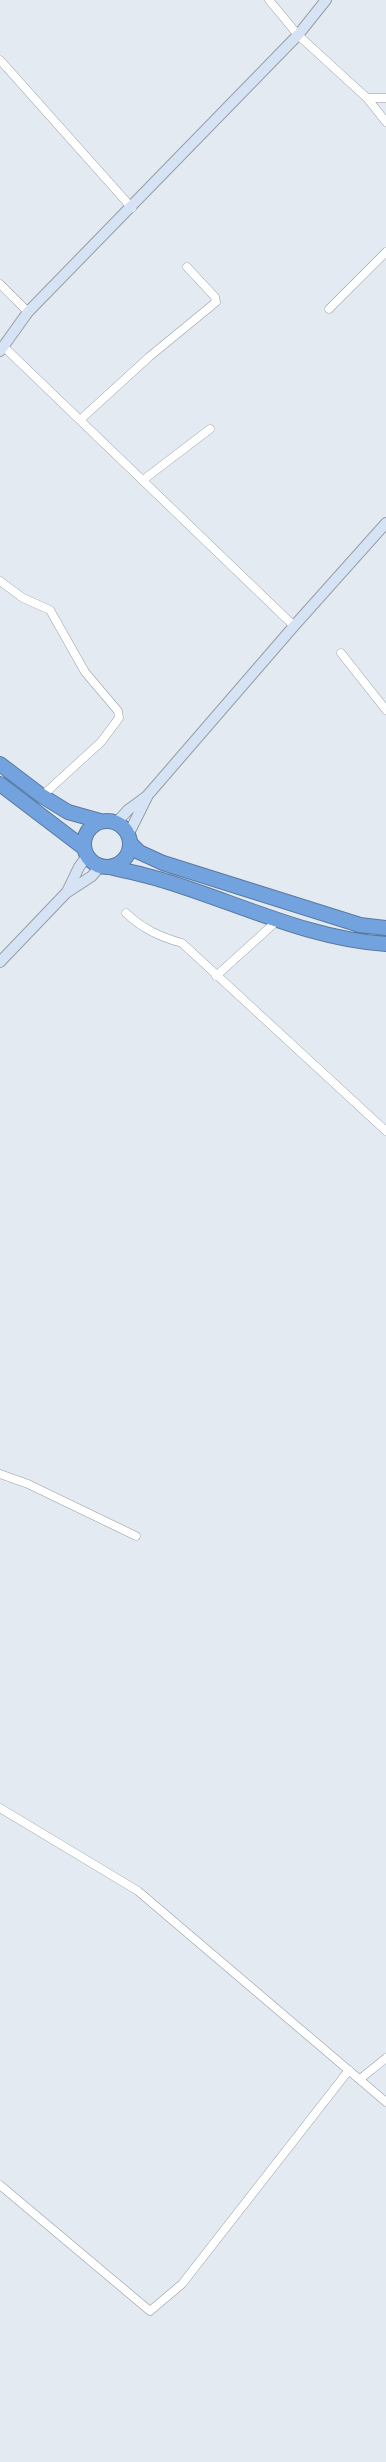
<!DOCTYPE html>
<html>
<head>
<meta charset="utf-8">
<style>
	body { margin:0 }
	canvas { display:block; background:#e4eaf1 }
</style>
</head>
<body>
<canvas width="386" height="2462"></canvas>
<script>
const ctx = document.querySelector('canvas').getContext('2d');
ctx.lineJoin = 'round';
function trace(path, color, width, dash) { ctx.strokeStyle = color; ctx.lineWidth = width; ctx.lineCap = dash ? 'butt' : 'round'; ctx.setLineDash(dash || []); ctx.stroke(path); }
const street = new Path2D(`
	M269,0l29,35 69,63h19
	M0,60l132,148
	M367,98l19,24
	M0,284l28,28
	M329,309l57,-57
	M4,347l290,279
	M80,420l69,-63 67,-55 -1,-5 -28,-30
	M143,480l67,-51
	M0,581l23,17 27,12 35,62 33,39 1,7 -18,24 -59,54
	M341,653l45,57
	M126,913c17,16 34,24 56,30l204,188
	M216,976l62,-56
	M0,1474l28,10 108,52
	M0,1808l138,83 248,211
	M360,2079l26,-21
	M0,2185l150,126 32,-27 167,-214`);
const secondary = new Path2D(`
	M0,351l28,-39 270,-277 28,-35
	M117,822l11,-12 19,-14 147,-170 92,-103
	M128,835l19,-38
	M67,892l12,-25 8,-11
	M0,962l66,-69 26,-17 8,-10`);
const highway = new Path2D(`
	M0,764l42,32 26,16 32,9
	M0,784l84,64
	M84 844a23 23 0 1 1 46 0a23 23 0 1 1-46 0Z
	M130,843l9,9 24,11 197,62 26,3
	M109,867c18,4 38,8 56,14 73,22 144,58 221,63`);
trace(street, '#999ea4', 9);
trace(secondary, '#999ea4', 12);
trace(highway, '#5a7aa1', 16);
trace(street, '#fff', 8);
trace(secondary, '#d5e3f5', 10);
trace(highway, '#73a3de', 14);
</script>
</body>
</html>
